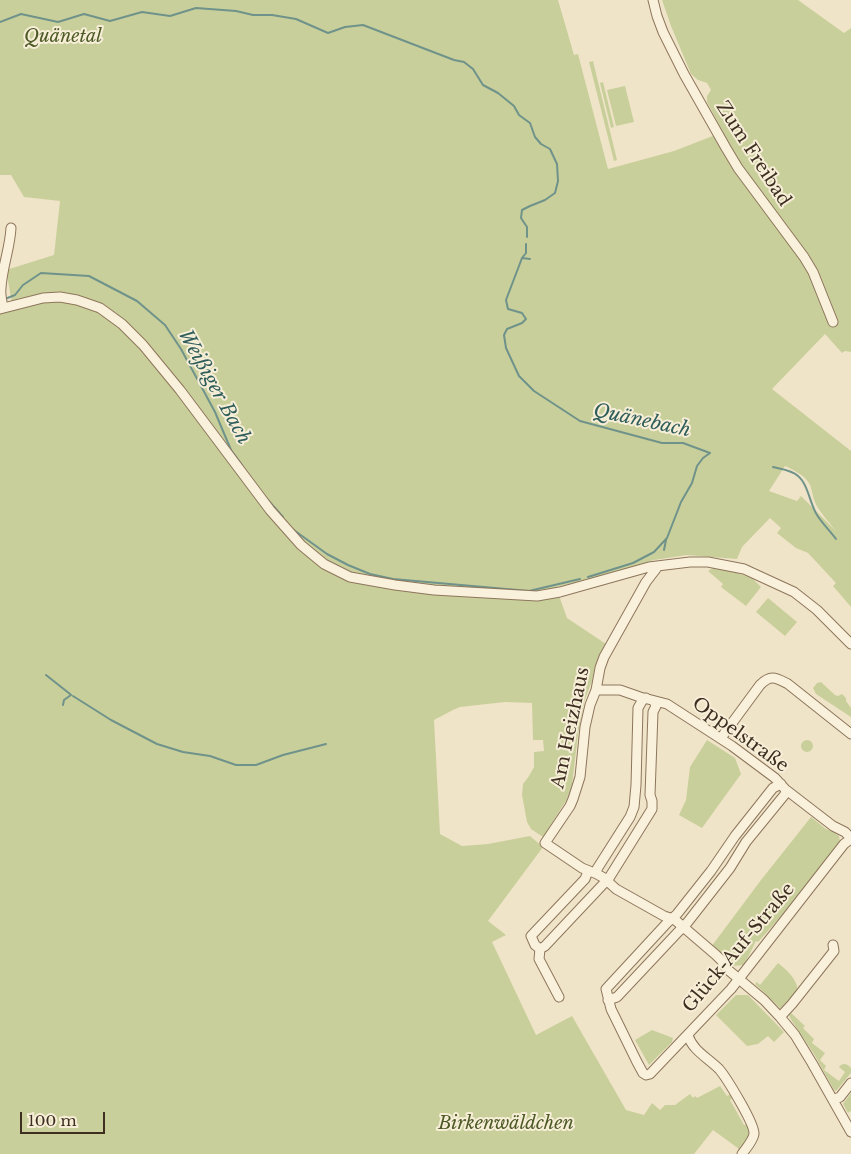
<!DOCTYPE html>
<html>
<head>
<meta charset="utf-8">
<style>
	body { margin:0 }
	#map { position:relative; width:851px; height:1154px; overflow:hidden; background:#f0e4c8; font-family:"Libre Baskerville",serif }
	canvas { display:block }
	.scale { position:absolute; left:20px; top:1112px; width:85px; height:22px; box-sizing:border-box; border:2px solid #3d2e20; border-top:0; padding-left:6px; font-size:15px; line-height:18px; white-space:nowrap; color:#3d2e20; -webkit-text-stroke:4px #f7eed8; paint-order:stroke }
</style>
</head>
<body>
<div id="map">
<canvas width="851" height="1154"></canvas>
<div class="scale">100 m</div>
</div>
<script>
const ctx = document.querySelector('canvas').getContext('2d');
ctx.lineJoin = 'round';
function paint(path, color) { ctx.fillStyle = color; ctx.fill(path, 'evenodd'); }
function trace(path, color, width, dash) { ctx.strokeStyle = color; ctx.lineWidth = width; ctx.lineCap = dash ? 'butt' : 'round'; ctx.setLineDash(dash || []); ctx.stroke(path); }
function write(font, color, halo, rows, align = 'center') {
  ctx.font = font + ' "Libre Baskerville",serif'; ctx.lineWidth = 4; ctx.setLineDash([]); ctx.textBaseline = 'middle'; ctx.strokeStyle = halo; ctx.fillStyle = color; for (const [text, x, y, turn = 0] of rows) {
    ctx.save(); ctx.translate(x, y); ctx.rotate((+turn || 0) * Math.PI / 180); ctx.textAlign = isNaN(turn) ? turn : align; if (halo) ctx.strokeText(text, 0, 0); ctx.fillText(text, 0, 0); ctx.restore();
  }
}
paint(new Path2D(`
	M0,0h558l16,55 4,-1 30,115 66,-18 49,-19 -16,-30v-6l4,-6 -4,-7 -9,-3 -7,-6 -20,-48 -9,-26h136l46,33 7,-5v324l-6,-1 -3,2 -17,-19 -53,55 79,62v156l-18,-21 3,-3 -28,-30 -12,-5 -19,-15 4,-5 -11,-10 -28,29 -5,12 -50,-4 -33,5 -62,19 -36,8 11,31 39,26 -11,22 -3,15 -8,21 -6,32 -6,51 -5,14 -24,38 -12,-8 -4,-7 -5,-27 1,-11 6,-8 5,-9v-15l10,-1 -1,-11h-10l-1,-37 -27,-1 -45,5 -7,3 -19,10 6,114 22,12 26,-2 42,-8 13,11 -55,74 18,14 -14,7 44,93 36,-19 54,94 18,5 8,-12 8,7 5,-5h10l15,-11 3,4 2,-2 2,2 23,-12 7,10 4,-2 2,4 -3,2 14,25 4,-1 3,8 -4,10 -4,4 -2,-1 -2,4 -26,-19 -19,24h-694v-842l13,-3 -7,-39 48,-15 6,-54 -36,-4 -13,-22h-11zM785,466c9,4 21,10 25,19 3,8 3,16 8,23 5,8 12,15 17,22l-34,-34 -4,5 -28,-10z
	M593,61l24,99 -3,1 -25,-99z
	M603,82l11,45 -3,1 -11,-45z
	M625,86l9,36 -18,4 -9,-36z
	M716,566l36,12 9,9 -15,19 -25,-19 2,-3 -15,-13z
	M768,598l29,24 -12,14 -29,-24z
	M821,682l14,13 3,1 4,-2 4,4v3l5,7v9l-35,-23 -3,-6 4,-5z
	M801 746a6 6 0 1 1 12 0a6 6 0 1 1-12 0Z
	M707,740l28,18 6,16 -39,54 -23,-13 7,-15 4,-33z
	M811,817l15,12 8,3 5,4 1,6 -48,62 -34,38 -2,-1 -12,24 -11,1 -22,-19 50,-67z
	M778,963c9,7 18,15 20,27l-16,20 -27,-26 2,-2 3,3z
	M736,995h12l36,37 -10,10 -6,-6 -10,8 -11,2 -31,-31z
	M791,1013l14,13 -2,2 11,11 -2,4 13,10 -5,7 6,6 -2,4 15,11 6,-9 -6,-5c4,-5 8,-3 12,1v5l-15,18 -2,-1 -20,-36 -24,-36 -1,-3z
	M652,1030l21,8 -1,4 -23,23 -14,-25z
	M851,1093v19l-1,-1 -2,2 -5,-9z`), '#c9cf9b');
trace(new Path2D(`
	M0,22l21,-8 37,8 26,-8 26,7 32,-9 28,4 26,-8 40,3 17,4h19l24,4 32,14 17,-6 18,-2 91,35 10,2 9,7 10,16 15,8 16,13 5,9 11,8 5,14 6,7 9,5 7,15 1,17 -3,12 -10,7 -15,6 -8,4 -1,8 6,9v10
	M526,244v9l-4,5 -16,42 2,9 14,4 4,6 -4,4 -15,6 -3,6 2,13 13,28 15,15 46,30 82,22h21l27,10
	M522,258l8,1
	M5,299l10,-4 8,-10 18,-12 48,3 48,25 28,24 16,24 34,63 16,38 11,15
	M773,467c8,2 19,3 25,9 10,8 12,28 19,39 5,8 13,16 19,24
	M267,499l16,18
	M291,528l36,26 21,11 22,9 23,5 136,12 51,-12
	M664,550l2,-10
	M588,577l45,-14 21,-11 13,-14 14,-36 11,-19 5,-17 6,-8 7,-5
	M46,675l24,19 1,1 -7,5 -1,5
	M73,696l38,24 46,24 26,8 27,4 26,9h20l27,-10 43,-11`), '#6f938a', 2);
const minor = new Path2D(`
	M653,0l4,16 6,16 21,42 42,74 12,20 66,89 9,15 20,50
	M3,308c-1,-7 -3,-13 -2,-20 1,-20 9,-40 10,-60
	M0,309l43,-11 17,-1 17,3 23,8 22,16 21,21 37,45 90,120 31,35 23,19 26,13 45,8 39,5 103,6 23,-4 89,-25 41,-5h18l36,7 50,23 23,18 34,34
	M657,566l-1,3 -10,13 -42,75 -4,11 -4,22 -6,15 -5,22 -5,50 -7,22 -3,7 -25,37 37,25 15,6 7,4 12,11 48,27 10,3 42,36 5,5 6,9 37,31 16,17 15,18 17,28 39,69
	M596,690h24l20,7 27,7 65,42 43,32 10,11 48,37 12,6 6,6
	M721,738l39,-53c11,-11 16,-7 28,-1l63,50
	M781,784l-8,4 -38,48 -24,35 -34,43 -10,9 -61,66 5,20 26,53 6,11 3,2 4,-1 81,-85 113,-145 7,-5
	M597,874v-5l33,-52 4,-10 2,-22 2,-77 4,-7 4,-3
	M540,949l5,-3 64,-68 43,-69v-8l-2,-6 3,-83 3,-6 -2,-5
	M540,949l-5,-4 -4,-9 54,-57 3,-8
	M540,949l-1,10 20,38
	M608,1000l9,-3 62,-66 8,-8 43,-55 16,-26 40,-49 -1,-4
	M780,1017l12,-13 42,-53 -1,-6
	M688,1035c4,15 20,23 31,34 7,8 36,55 35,65 -1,7 -8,14 -12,20
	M833,1100l7,-3 11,-14`);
trace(minor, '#8d765c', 11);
trace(minor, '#faf1dc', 9);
write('italic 18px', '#4d5a26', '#f7eed8', [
	["Quänetal",63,37],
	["Birkenwäldchen",506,1124]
]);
write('18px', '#3d2e20', '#f7eed8', [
	["Zum Freibad",753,154,57],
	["Am Heizhaus",571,728,-78],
	["Oppelstraße",740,735,36],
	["Glück-Auf-Straße",739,948,-50]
]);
write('italic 19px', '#2f5d5a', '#f7eed8', [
	["Weißiger Bach",214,387,61],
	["Quänebach",642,421,12]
]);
</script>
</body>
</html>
